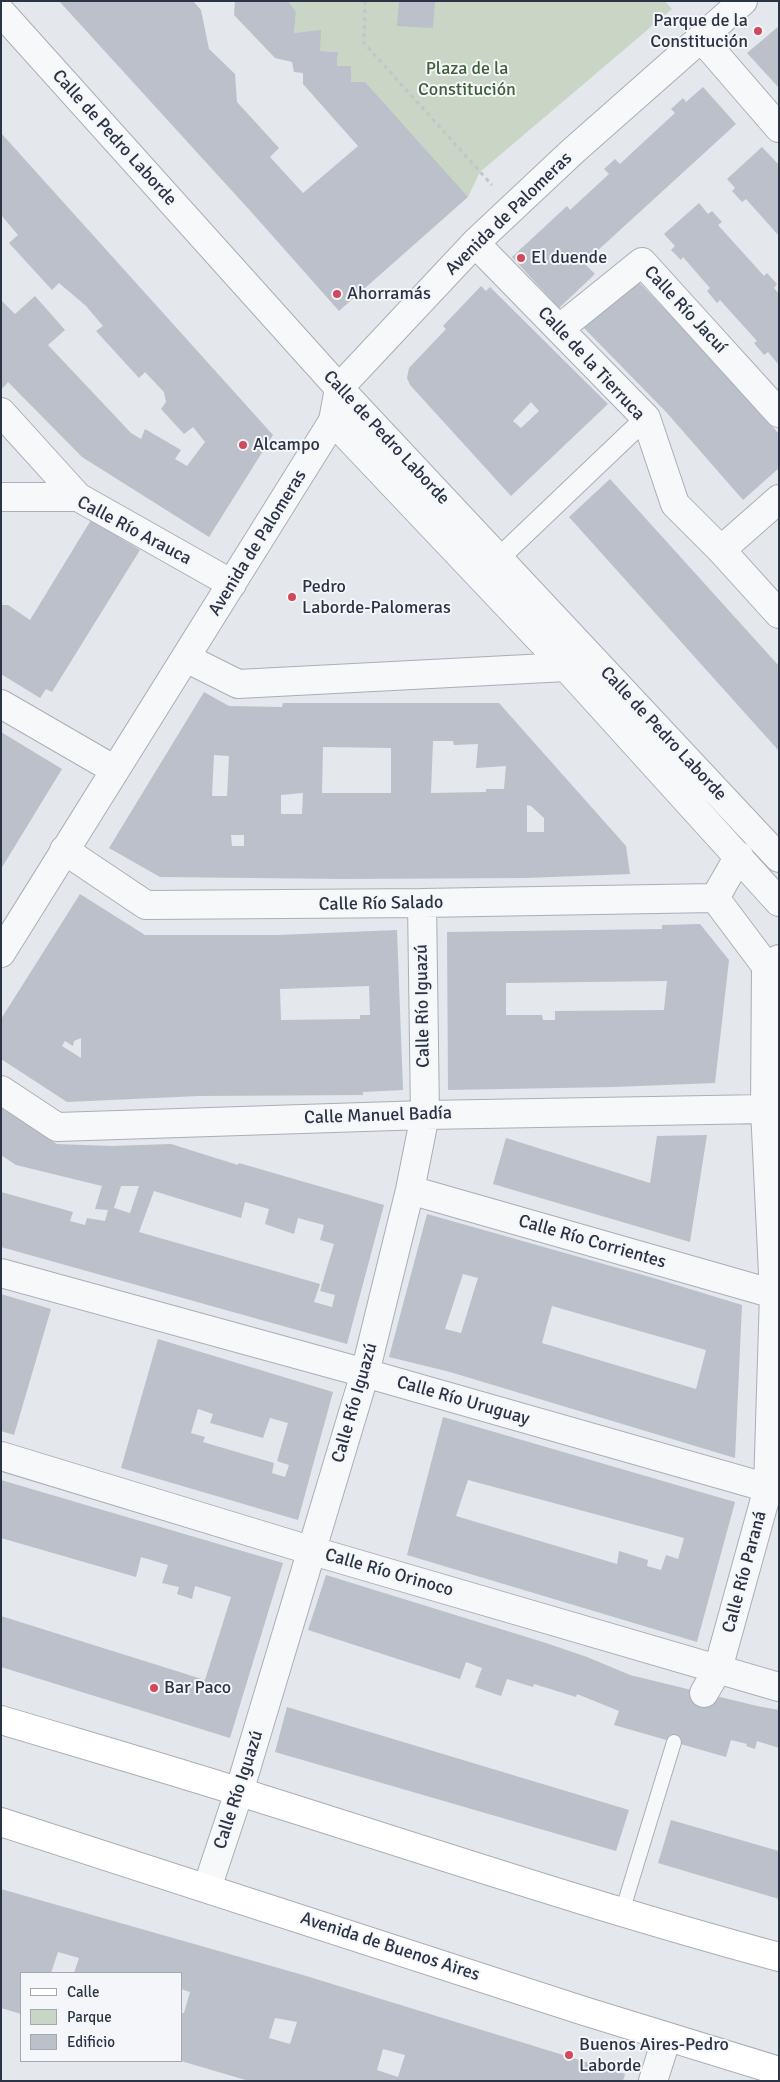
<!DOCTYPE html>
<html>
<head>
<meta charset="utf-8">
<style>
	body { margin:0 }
	#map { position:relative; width:780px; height:2082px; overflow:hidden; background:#e4e7ec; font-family:Signika,sans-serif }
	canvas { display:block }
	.frame { position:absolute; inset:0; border:2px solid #2b3445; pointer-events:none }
	.legend { position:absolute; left:20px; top:1972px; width:162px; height:90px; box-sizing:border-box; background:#f4f6f9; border:1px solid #a4a8b1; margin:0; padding:6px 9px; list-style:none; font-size:15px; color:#2b3445 }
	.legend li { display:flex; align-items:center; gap:10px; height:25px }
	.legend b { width:25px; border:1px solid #a4a8b1 }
</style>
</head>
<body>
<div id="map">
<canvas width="780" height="2082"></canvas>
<div class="frame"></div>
<ul class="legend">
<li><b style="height:6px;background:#fff"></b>Calle</li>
<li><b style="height:14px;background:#c9d6c5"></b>Parque</li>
<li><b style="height:14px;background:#bbc0ca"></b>Edificio</li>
</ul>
</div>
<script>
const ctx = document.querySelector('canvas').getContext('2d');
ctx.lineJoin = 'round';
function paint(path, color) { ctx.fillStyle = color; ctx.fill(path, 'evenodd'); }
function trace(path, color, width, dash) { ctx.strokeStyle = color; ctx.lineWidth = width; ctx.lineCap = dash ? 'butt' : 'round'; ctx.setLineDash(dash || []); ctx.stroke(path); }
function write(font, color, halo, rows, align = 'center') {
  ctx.font = font + ' Signika,sans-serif'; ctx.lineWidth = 4; ctx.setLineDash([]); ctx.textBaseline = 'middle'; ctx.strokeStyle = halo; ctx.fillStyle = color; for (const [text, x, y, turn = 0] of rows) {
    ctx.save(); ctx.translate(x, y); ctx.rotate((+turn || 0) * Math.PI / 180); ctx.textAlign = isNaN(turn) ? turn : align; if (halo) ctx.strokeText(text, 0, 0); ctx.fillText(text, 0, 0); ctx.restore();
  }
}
paint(new Path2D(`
	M288,1h377l7,8 -192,163 -12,25 -117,-115v-15l-14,-1 1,-14 -18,-1v-20l-26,2 2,-21z`), '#c9d6c5');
paint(new Path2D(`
	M59,1h134l8,9 8,39 26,25 2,28 42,46 -9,9 33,36 55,-47 -55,-62v-11l-9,-1 -2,-10 -17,-4 -41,-43 1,-14h53l8,11 -2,21 27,-3 -1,21 18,1 -1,14h14v16h14l103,115 -129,114 -85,-96z
	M399,1h36l-2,27 -36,-2z
	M779,26v62l-32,-35z
	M703,87l33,37 -152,139 11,11 -36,34 -47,-51 55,-51 3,4 39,-36 -5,-5 11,-10 5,5 17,-16 38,-35 -4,-4 12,-11 3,4z
	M1,133l272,302 -64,102 -127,-80 -74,-75 -5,6 -2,-2v-86l14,14 20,-18 30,34 -17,15 83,88 10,6 4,-10 36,21 -6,9 12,7 18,-24 -12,-15 -9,7 -23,-25 5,-7 -2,-10 -19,-20 -6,6 -43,-47 7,-5 -17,-20 -27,-23 -7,7 -43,-47 9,-8 -17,-20z
	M762,147l17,18v71l-33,-37 -4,3 -10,-11 3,-3 -8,-9z
	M699,203l9,11 4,-3 10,11 -4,3 46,51 3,-3 10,11 -3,4 5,6v71l-11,-13 -4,3 -10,-12 3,-2 -37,-41 -3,3 -10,-12 3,-3 -27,-31 -2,3 -10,-10 4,-4 -11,-12z
	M635,278l84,88 60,68v34l-36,32 -76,-87 -84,-86z
	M481,286l5,5 4,-4 118,117 -97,92 -101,-111 -3,-7 2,-10 37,-39 -3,-3zM531,402l8,9 -18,17 -8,-7z
	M610,479l169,187v85l-210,-234z
	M91,520l49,30 -88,142 -6,-3 -6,9 -39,-24v-69h7l22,15z
	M204,692l25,14 53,1 1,-4h216l127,143 4,28 -104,4 -183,1 -183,-2 -51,-29zM433,741h20l1,4 24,-1 -2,24 30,-2 -2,23h-18v3l-55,1zM323,747l68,1v45h-69zM214,755l15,1 -2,40h-15zM303,793l-1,21h-21v-19zM527,805l4,1 13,12v14h-17zM231,835h13v11h-12z
	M1,732l61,37 -61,100z
	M80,894l65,41h133l119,-5 6,160 -40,2v3l-164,1 -132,6 -66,-43v-40zM369,986l1,29h-10v4l-79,1 -1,-31zM81,1038v20l-19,-12 3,-5 8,5 1,-5z
	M700,924l29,36 -14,123 -101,4 -166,3 -1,-158 215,-3v-4zM667,981l-3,29 -109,1v9h-12l-1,-5h-36v-32z
	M1,1108l56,36 55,2 59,-2 67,21 1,-2 145,42 -37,139 -346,-97v-55l72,20 -3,9 15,4 2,-7 18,3 3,-11 -13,-1 7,-23 -86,-21 -15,-10zM121,1186h18l-9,27 -16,-5zM154,1191l87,27 4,-16 24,7 -4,15 29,10 4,-16 26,7 -4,15 14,4 -14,47 15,4 -3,12 -18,-5 6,-18 -181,-52z
	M707,1135l-17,107 -197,-58 13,-46 144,45 7,-47z
	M427,1214l230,65 85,26 -7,153 -285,-86 -61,-15zM463,1274l15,4 -17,55 -16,-4zM552,1306l154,44 -10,39 -154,-46z
	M1,1294l50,15 -37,126 -13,-4z
	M158,1339l175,53 -35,128 -177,-52zM198,1409l15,5 -3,9 53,15 7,-20 18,5 -11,38 12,4 -4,12 -13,-4 2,-10 -71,-21 2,-5 -14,-4z
	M443,1417l292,85 -38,140 -290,-87zM468,1480l216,58 -6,21 -12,-4 -5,15 -14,-4 1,-6 -29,-9 -2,13 -161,-48z
	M1,1480l282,83 -53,175 -229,-71v-51l204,64 26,-83 -36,-11 -3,13 -15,-5 2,-7 -17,-4 6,-18 -27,-8 -5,20 -135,-39z
	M326,1575l220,68 41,14 43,18 127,31 22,4v38l-22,-7 -2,8 -9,-3 1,-2 -16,-4 -5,17 -112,-32 5,-14 -42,-17 -1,3 -42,-13 -1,3 -26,-8 -6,17 -26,-9 7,-19 -16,-6 -6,17 -152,-49z
	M287,1707l342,103 -13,41 -341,-99z
	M671,1820l108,31v48l-121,-36z
	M1,1889l302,86 322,99 -2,7h-374l-68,-20v-48h3l6,-21 -9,-3v-16h-107l5,-15 -21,-6 -7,21h-30v41l-20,-6zM275,2018l22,4 -7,22 -21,-6zM383,2049l22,6 -7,22 -21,-7z`), '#bbc0ca');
const service = new Path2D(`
	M622,1912l52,-170`);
const pedestrian = new Path2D(`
	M499,558l147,-140`);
const minor = new Path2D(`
	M702,39l77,89
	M475,243l171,175 29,86 46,46 58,64
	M559,329l83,-67 137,151
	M339,388l136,-145 98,-92 170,-150
	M1,412l77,85
	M1,497h77l154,87
	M721,550l58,-51
	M186,658l52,26 328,-17
	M1,704l114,66
	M64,850l82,55 276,-2 293,-5
	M739,856l-24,42 51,68 13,-7
	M1,953l332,-532
	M1,1090l56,37 368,-12 340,-6
	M410,1190l364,104
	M1,1273l364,100 414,118
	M1,1456l312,95 466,136
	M704,1693l14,-24 50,-181 6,-194 -9,-185 1,-143
	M207,1888l32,-96 126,-419 45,-183 15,-75 -3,-212
	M653,2081l14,-44`);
const tertiary = new Path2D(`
	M1,12l338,376 440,470
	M339,388l-6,33 233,246 213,235`);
const secondary = new Path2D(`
	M1,1720c80,24 160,47 239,72 179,56 357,116 539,165
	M1,1822l583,189 195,60`);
trace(service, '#a9aeb7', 16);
trace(pedestrian, '#a9aeb7', 22);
trace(minor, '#a9aeb7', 30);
trace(tertiary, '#a9aeb7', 30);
trace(secondary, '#a9aeb7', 30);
trace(new Path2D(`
	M365,1l-1,42 128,142`), '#c2c5cb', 3, [4, 4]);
trace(service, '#f7f8fa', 14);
trace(pedestrian, '#f7f8fa', 20);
trace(minor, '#f7f8fa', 28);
trace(tertiary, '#f7f8fa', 28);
trace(secondary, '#fff', 28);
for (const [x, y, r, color] of [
	[758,31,5,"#d1495b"],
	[521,258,5,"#d1495b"],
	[337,294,5,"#d1495b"],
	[243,445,5,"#d1495b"],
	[292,597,5,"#d1495b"],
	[154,1688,5,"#d1495b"],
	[569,2055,5,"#d1495b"]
]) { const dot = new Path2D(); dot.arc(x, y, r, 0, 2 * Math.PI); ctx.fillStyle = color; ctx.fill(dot); trace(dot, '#f4f6f9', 2); }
write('18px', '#2b3445', '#f4f6f9', [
	["Parque de la",748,21,"right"],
	["Constitución",748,42,"right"],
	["El duende",531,258],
	["Ahorramás",347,294],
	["Alcampo",253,445],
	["Pedro",302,587],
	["Laborde-Palomeras",302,608],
	["Bar Paco",164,1688],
	["Buenos Aires-Pedro",579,2045],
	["Laborde",579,2066]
], 'left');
write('18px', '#3f6138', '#f4f6f9', [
	["Plaza de la",467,69],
	["Constitución",467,90]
]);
write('18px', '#2b3445', '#f4f6f9', [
	["Calle de Pedro Laborde",114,138,48],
	["Avenida de Palomeras",509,214,-44],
	["Calle Río Jacuí",685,310,47],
	["Calle de la Tierruca",591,364,47],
	["Calle de Pedro Laborde",386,438,47],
	["Calle Río Arauca",134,531,28],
	["Avenida de Palomeras",258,543,-58],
	["Calle de Pedro Laborde",663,734,47],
	["Calle Río Salado",381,904,-1],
	["Calle Río Iguazú",423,1006,-91],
	["Calle Manuel Badía",378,1116,-2],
	["Calle Río Corrientes",592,1242,16],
	["Calle Río Uruguay",463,1401,16],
	["Calle Río Iguazú",355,1403,-74],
	["Calle Río Paraná",745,1572,-75],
	["Calle Río Orinoco",389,1573,16],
	["Calle Río Iguazú",239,1790,-72],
	["Avenida de Buenos Aires",390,1947,18]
]);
</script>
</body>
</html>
